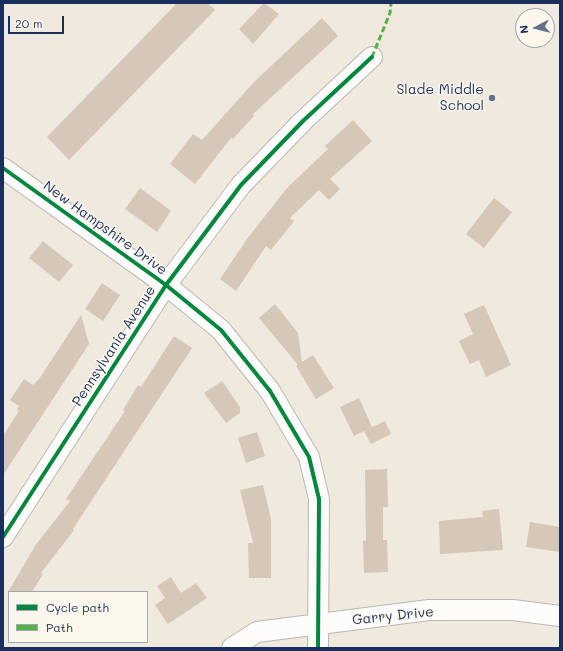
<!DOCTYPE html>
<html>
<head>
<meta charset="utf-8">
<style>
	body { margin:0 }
	#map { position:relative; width:563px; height:651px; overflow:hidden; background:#efe9de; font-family:Mali,sans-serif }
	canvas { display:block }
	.frame { position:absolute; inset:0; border:4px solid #1b2f5e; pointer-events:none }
	.legend { position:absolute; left:8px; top:591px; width:140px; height:52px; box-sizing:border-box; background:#fbf7ec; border:1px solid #a1a7b3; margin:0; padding:5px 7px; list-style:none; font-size:12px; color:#1b2f5e }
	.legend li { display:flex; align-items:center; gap:8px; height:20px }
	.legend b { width:20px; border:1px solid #a1a7b3 }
	.north { position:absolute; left:515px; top:8px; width:40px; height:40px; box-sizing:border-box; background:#fbf7ec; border:1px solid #a1a7b3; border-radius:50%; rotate:263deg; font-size:11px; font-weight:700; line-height:16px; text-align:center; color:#1b2f5e }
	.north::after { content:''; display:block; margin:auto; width:14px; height:18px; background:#65708b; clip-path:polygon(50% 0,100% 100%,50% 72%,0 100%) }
	.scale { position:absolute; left:8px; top:16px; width:56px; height:18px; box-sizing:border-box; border:2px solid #1b2f5e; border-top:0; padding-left:5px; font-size:12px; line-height:14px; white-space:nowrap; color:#1b2f5e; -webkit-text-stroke:3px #fbf7ec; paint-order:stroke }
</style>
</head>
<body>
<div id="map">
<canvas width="563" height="651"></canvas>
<div class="frame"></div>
<ul class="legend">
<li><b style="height:5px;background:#00873e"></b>Cycle path</li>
<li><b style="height:5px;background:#55b248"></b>Path</li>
</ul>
<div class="north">N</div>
<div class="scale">20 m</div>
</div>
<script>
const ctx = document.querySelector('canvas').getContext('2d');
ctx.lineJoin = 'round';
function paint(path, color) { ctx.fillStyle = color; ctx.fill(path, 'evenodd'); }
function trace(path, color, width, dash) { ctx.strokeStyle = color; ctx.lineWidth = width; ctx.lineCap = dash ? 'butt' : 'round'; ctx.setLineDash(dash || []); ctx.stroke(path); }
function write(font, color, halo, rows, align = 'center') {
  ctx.font = font + ' Mali,sans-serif'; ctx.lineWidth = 3; ctx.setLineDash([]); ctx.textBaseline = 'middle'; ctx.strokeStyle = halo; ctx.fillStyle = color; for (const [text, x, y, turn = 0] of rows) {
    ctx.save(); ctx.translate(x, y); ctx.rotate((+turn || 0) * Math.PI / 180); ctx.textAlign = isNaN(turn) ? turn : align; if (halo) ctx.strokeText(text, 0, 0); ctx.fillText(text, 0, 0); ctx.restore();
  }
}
paint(new Path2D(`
	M177,3h30l8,7 -146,150 -22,-23z
	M264,3l15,11 -26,30 -14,-15z
	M322,18l16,18 -85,78 1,2 -21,23 -2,-1 -36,46 -25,-20 23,-30 9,6 52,-58z
	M353,120l19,21 -42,38 10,10 -11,11 -10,-10 -29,28 4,3 -23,29 -5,-4 -30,45 -16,-12 27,-40 40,-51 41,-39 -3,-3z
	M140,188l31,23 -14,21 -32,-23z
	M494,198l18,14 -28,36 -18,-14z
	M43,241l30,24 -14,17 -30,-24z
	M102,283l18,12 -17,26 -18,-12z
	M275,304l23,29 4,29 11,-7 21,33 -18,11 -20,-33 2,-1 -39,-47z
	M484,305l27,60 -25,12 -7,-17 -9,4 -11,-23 14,-7 -9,-20z
	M81,315l8,29 -86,131v-39l16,-25 -2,-1 2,-4 -9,-6 14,-21 9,6 6,-6z
	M174,336l18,12 -119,181 1,1 -33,43 2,1 -11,18h-24l27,-46 35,-45 -4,-2 59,-88 -2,-1 15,-25 3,2z
	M222,381l18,26v6l-14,10 -22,-30z
	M359,398l13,29 -18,9 -14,-29z
	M385,421l6,13 -20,10 -7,-13z
	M257,432l8,24 -19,7 -8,-25z
	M387,469l1,38h-5v33h4l1,32 -24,1 -1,-32 3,-1 -1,-70z
	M263,485l8,34v59h-22l-1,-35h5l-13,-53z
	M499,509l4,41 -63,4 -1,-33 44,-4 -1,-6z
	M530,522l30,5v25l-34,-5z
	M171,577l10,16 15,-10 11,15 -39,26 -13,-19 10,-7 -8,-12z`), '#d6c8b8');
const minor = new Path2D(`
	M3,168l163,117 55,45 49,61 39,66 10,42 -1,149
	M3,537l163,-252 75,-100 62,-64 69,-64
	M232,648l25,-16 172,-22h84l47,6`);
trace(minor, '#bab8b5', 22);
trace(minor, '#fdfcfa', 20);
trace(new Path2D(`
	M372,57l18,-44 1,-10`), '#55b248', 3, [6, 3]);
trace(new Path2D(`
	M3,168l163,117 55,45 49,61 39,66 10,42 -1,149
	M3,537l163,-252 75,-100 62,-64 69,-64`), '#00873e', 4);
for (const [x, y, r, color] of [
	[492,98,4,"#65708b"]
]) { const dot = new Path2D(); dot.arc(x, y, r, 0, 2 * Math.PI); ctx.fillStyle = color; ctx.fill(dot); trace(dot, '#fbf7ec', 1.5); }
write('14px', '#1b2f5e', '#fbf7ec', [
	["Slade Middle",484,90],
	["School",484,106]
], 'right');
write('14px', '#1b2f5e', '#fbf7ec', [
	["New Hampshire Drive",105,228,36],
	["Pennsylvania Avenue",114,346,-57],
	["Garry Drive",393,616,-6]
]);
</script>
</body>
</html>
